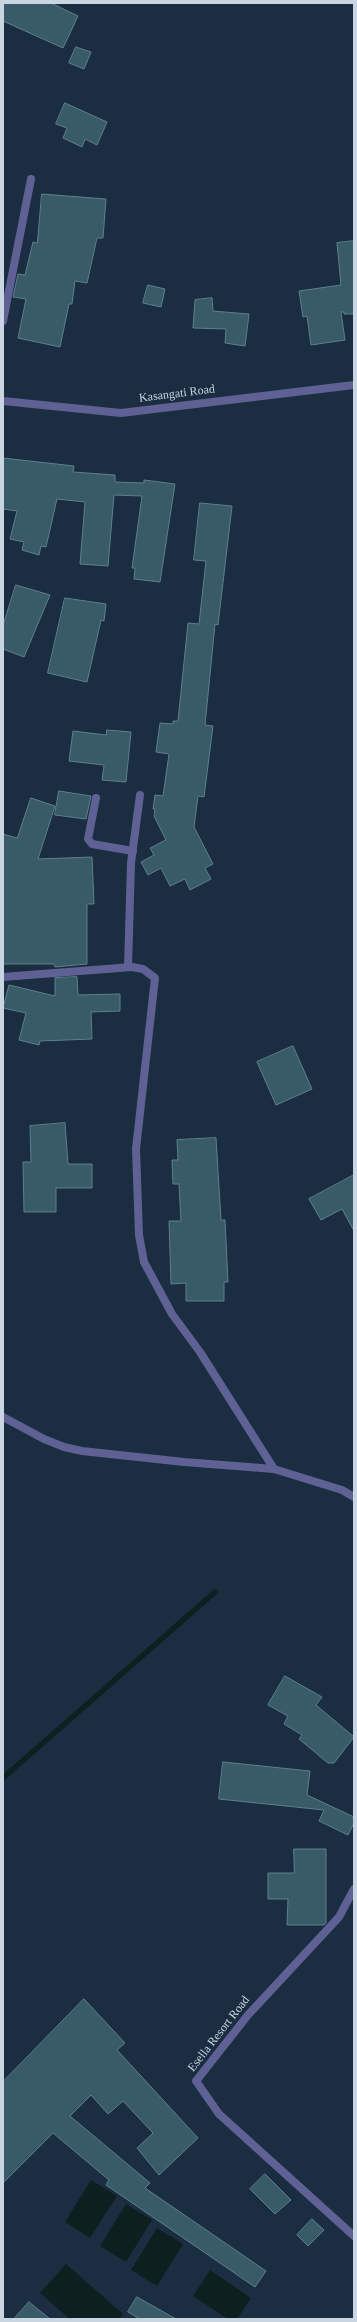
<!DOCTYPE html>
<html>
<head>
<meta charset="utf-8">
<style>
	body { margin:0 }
	#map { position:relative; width:357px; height:2322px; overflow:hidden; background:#1b2d41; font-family:"Times New Roman",serif }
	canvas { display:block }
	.frame { position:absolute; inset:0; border:4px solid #cad5e2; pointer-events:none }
</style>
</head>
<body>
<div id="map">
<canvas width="357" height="2322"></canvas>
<div class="frame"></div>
</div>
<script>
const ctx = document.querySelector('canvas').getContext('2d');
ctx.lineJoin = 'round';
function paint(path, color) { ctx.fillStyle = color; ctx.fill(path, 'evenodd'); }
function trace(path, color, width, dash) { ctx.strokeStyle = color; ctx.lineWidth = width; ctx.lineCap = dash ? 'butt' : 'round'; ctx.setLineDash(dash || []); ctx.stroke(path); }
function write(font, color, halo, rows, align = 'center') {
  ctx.font = font + ' "Times New Roman",serif'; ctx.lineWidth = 3.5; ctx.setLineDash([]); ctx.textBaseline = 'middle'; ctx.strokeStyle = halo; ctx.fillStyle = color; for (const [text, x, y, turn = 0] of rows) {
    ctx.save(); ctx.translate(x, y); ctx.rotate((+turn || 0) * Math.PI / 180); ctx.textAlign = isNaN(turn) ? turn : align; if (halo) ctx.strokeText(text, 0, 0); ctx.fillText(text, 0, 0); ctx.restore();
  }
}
paint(new Path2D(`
	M91,2180l26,16 -27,42 -25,-16z
	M126,2204l26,16 -26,42 -26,-16z
	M157,2228l26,16 -26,42 -26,-16z
	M66,2264l57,50 -4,5h-49l-30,-26z
	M210,2270l41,28 -14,21h-9l-35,-23z`), '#0e1f20');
trace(new Path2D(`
	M3,1778l212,-186`), '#0e1f20', 5.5);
const building = new Path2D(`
	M3,3h48l27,13 -15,32 -60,-27z
	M76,47l15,5 -7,17 -15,-6z
	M65,103l42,19 -10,23 -12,-6 -3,8 -19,-9 4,-10 -11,-4z
	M42,194l64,5 -3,39h-6l-10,45 -12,-2 -3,23h-3l-9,43 -42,-9 8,-39 -13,-2 5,-23 7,1 8,-33 4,1z
	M354,241v73h-10v-2h-3l4,28 -34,5 -4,-29 -4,1 -4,-26 42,-6 -4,-42z
	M148,285l17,4 -4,18 -18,-4z
	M212,298l1,13 36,3 -4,32 -20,-3 1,-14 -33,-1 2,-28z
	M3,458l71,8 -1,6 42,3v7l29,1v-3l31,4 -15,98 -26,-3 1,-11h-3l10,-72 -28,-1 -6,71 -28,-2 5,-62 -28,-3 -11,48 -5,-1 -2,9 -17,-5 2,-8 -14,-3 7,-28 -14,-2z
	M200,503l32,3 -14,119 -3,-1 -10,101 8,1 -9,71 -6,-1 -4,31 19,37 -8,4 6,11 -21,11 -5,-11 -15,7 -9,-18 -13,7 -7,-13 13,-7 -4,-7 16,-8 -12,-24 1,-7h-2l2,-14 8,1 6,-42 -13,-2 4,-29 13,1v-3h5l10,-98 11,1 7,-63 -12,-1z
	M16,585l34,10 -26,62 -21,-8v-23z
	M65,598l41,6 -2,17 -3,-1 -14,62 -39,-9z
	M107,730l24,2 -5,50 -24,-2 2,-15 -35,-4 4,-30 33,4z
	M59,791l32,5 -5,23 -31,-4z
	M31,798l24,8 -17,53 54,-2 2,47h-7v60l-32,3 -1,-3h-51v-130l14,4z
	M77,977l1,18 42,-1v17l-29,1 1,27 -52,2 -1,4 -20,-5 7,-27 -23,-5 6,-23 46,11v-18z
	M293,1046l19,43 -36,16 -19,-43z
	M65,1123l3,41h24v24h-36v24h-32l-1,-50h8l-1,-36z
	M216,1138l5,82h4l3,62h-4v19h-38v-18l-15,1 -2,-63h12l-2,-37h-6l-1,-24h6l-1,-20z
	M354,1175v56l-12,-22 -21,11 -12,-21z
	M285,1676l37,21 -6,8 38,32 -20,26h-6l-29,-24 3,-4 -18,-11 4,-8 -20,-11z
	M223,1762l87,9 -3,24 47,22v6l-6,12 -29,-14 5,-11 -105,-11z
	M294,1849h32v74l-2,2h-37l1,-26h-20v-26h26z
	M84,1999l41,44 -8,7 81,88 -39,37 -22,-27 16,-15 -30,-32 -15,13 -17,-19 -21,21 80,67 -5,5 121,83 -11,16 -149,-102 3,-5 -56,-47 -50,50v-101z
	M265,2174l26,26 -16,14 -25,-25z
	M312,2219l12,11 -16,16 -11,-11z
	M137,2297l39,22h-36l-12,-7z
	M29,2302l21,17h-36z`);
paint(building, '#395a67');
trace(building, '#5d808e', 1);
trace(new Path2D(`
	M96,798l-8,41 4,5 41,7
	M128,967l3,-104 9,-68`), '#5f6093', 8);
trace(new Path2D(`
	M3,321l28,-142
	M3,977l129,-10 11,2 12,9 -19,171 3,86 5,27 28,52 28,38 74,117
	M3,1417l41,22 20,8 18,4 102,11 90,7 68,21 12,7
	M354,1889l-15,28 -91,98 -52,66 23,33 135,122`), '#5f6093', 8);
trace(new Path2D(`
	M3,401l118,12 233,-28`), '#5f6093', 8);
write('12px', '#cad5e2', '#1b2d41', [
	["Kasangati Road",177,394,-7],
	["Esella Resort Road",219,2034,-52]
]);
</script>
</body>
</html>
